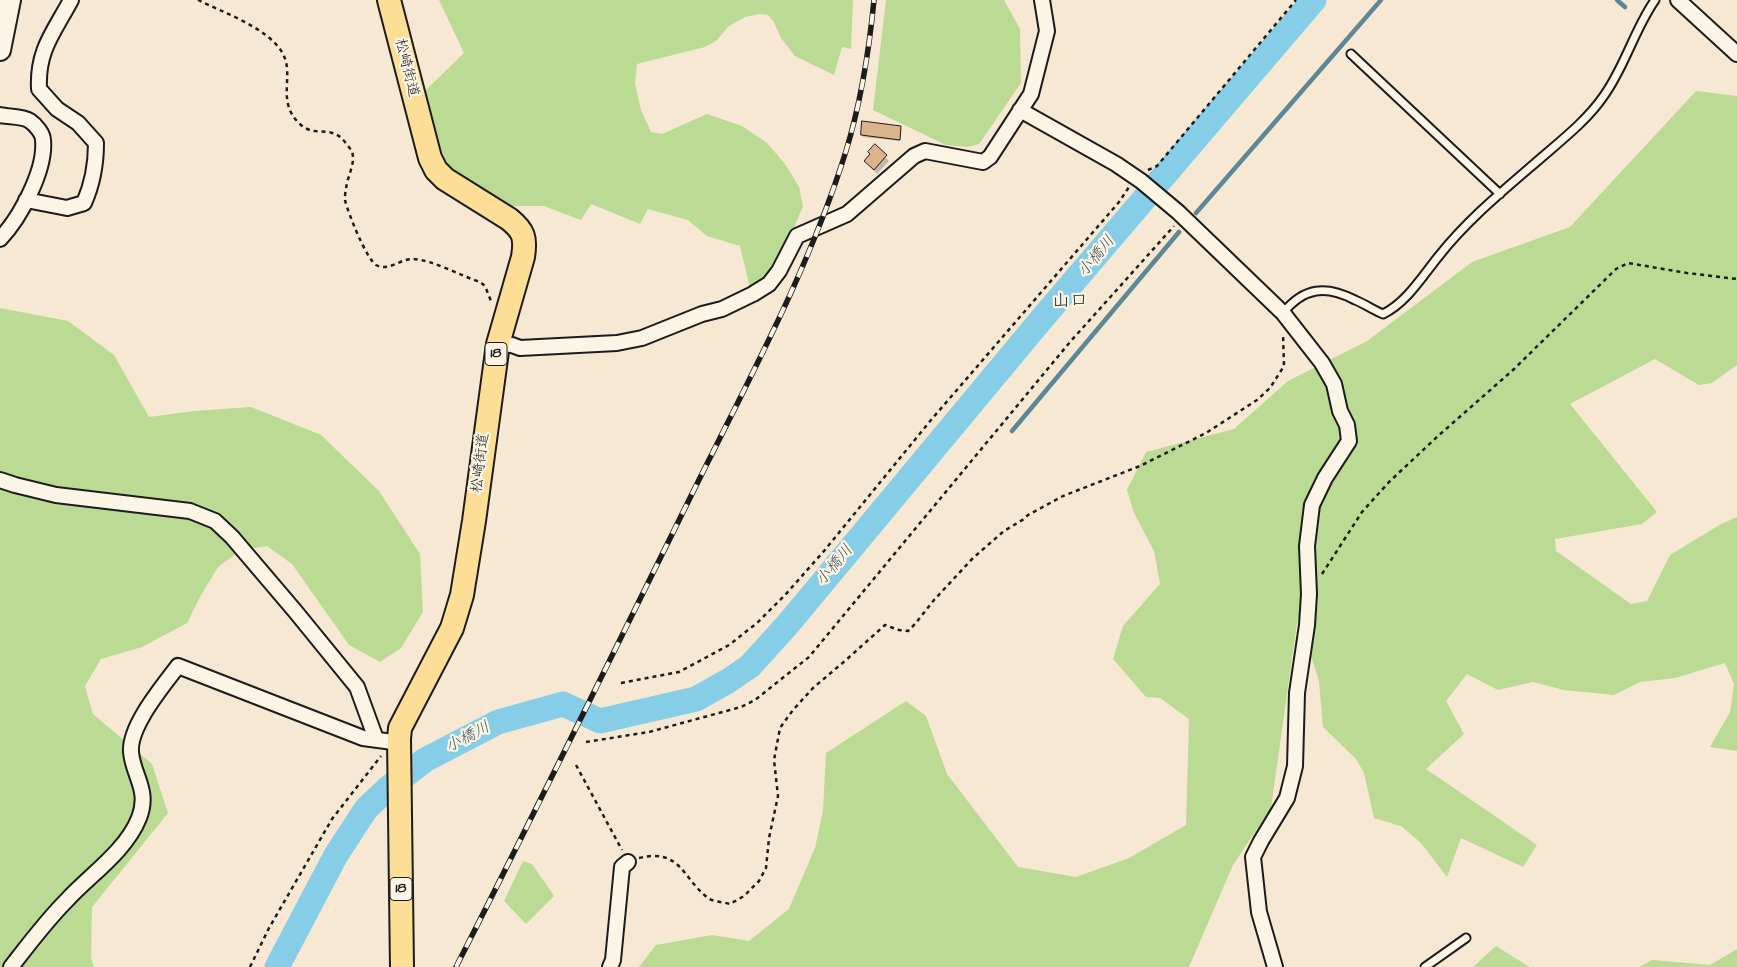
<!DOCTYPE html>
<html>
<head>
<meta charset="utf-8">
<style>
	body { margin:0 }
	canvas { display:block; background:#f6e8d3 }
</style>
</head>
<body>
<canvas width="1737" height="967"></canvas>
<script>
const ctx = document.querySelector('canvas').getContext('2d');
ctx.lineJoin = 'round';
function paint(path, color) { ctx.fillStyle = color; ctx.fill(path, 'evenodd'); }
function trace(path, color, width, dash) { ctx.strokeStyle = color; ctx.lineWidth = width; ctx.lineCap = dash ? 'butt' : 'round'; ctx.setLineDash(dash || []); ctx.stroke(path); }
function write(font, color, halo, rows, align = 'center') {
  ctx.font = font + ' "Architects Daughter","Klee One",sans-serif'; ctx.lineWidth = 4.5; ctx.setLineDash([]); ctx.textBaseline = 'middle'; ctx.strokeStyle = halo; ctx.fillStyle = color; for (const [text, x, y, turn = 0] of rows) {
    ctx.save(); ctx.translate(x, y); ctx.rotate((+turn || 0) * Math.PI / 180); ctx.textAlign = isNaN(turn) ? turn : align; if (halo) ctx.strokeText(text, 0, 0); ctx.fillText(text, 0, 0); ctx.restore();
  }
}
paint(new Path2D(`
	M439,0h414l-2,49 -9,-2 -8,28 -39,-19 -14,-18 -7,-16 -6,-7 -9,-1 -14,3 -16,9 -13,15 -11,6 -68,17 -2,19 6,27 10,22 11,2 45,-20 35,12 25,17 18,21 14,23 4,19 -21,51 -11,17 -21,14 -10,-42 -33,-10 -19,-16 -40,-11 -8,15 -49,-20 -10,16 -37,-14h-34l-15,-5 -47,-34 -9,-22 -15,-53 40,-39z
	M886,0h118l16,29 1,54 -42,61 -12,3 -21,-2 -73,-35z
	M1696,91l41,5v269l-25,18 -13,2 -44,-26 -85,45 87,108 -15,12 -87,15 1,12 75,53 16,-3 23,-46 51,-31 16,-7v234l-27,-4 20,-35 4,-28 -9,-21 -50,15 -35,4 -26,13 -50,-5 -31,-8 -35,8 -31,-16 -21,27 18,33 -38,35 111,76 -14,22 -62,-29 -14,39 -26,-34 -20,-17 -27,-8 -10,-45 -8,-14 -33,-32 -4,-46 -21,-65 -27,192 -38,57 -44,102h-550l17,-22 56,-10 37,6 40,-32 26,-61 8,-37 3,-58 80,-52 20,15 21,58 71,93 58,10 53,-19 57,-33 3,-106 -29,-21 -14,-1 -33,-38 10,-33 37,-42 -6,-33 -20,-38 -7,-23 19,-38 88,-23 54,-48 79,-40 105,-79 98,-35z
	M0,308l68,13 46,34 35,62 45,-6 57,-4 70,28 58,56 41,63 3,58 -22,36 -21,14 -31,-17 -57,-81 -25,-18 -26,4 -23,17 -18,30 -13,26 -45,24 -41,12 -16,27 8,28 59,50 16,49 -76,94 -1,51 3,9h-94z
	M523,861l9,3 22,32 -28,28 -22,-23z
	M1496,946l32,20 2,1h-57z
	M1737,949v18h-98l13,-7 58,5z`), '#bbda93');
paint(new Path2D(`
	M901,127l-1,14 -37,-4 -1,-3z
	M875,146l14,15 -12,13 -12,-13z`), '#0003');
trace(new Path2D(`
	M1617,0l8,7
	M1196,213l185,-213
	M1012,431l167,-199`), '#5c8796', 4.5);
trace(new Path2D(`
	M277,967l59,-112 30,-46 21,-20 38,-29 73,-38 65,-18 37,17 96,-22 32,-18 22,-15 38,-42 252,-303 274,-321`), '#86cee7', 25);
const building = new Path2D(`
	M862,121l39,5 -1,14 -39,-5z
	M875,144l12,11 -13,15 -10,-9 6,-7 -2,-2z`);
paint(building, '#ddb38d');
trace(building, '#1c1c1c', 1);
const lane = new Path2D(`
	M1351,54l149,140
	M1283,313c21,-26 43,-28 72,-13 10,4 18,10 28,14 23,-11 39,-37 55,-57 30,-38 67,-68 103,-99 22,-19 46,-38 62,-61 22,-30 31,-67 52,-97
	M1425,967l41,-29`);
const street = new Path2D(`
	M1678,0l59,54
	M1020,110l96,54 25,17 37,31 105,101 39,50 12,21 6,27 7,14 2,16 -24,37 -13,27 -5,41 2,48 -2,31 -10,68 -2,73 -8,32 -26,43 -8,16 6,55 16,55
	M0,115c9,2 23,1 30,6 6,4 13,13 13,19 3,30 -23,78 -43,99
	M26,200l41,8 17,-5c9,-20 12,-38 12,-60l-18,-20 -21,-14 -18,-20c-2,-39 15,-57 32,-89
	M498,344l14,1 8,3 97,-5 25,-5 60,-24 20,-5 31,-15 16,-10 10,-13 18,-35 50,-22 67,-58 11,-5 58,11 7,-5 41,-63 16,-63 -5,-31
	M0,480l15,5 41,10 134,16 25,10 17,16 63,74 62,76 19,52
	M11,967c18,-23 35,-46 56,-67 23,-25 59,-49 72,-82 11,-28 -6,-42 -8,-66 -2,-26 32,-66 47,-86l185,72 30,4 6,-3
	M610,967l3,-7 9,-93 6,-5`);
const secondary = new Path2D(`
	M0,50l10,-50`);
const primary = new Path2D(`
	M389,0l41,158 6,12 9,9 64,40c15,12 17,19 14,38l-25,87 -24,177 -12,74 -10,33 -52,100 -1,11 3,228`);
trace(lane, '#1c1c1c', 11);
trace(street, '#1c1c1c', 18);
trace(secondary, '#1c1c1c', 24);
trace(primary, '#1c1c1c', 26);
trace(new Path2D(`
	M198,0c26,13 71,28 85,54 12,23 -8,48 18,71 15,13 30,-1 44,17 2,3 6,7 7,10 4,11 -5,25 -6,37 -1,3 -1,8 -1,11 3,13 21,58 31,65 12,7 24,-6 36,-6 19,0 49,17 68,23l5,4 6,15
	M1148,170l9,-4 139,-166
	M1322,574l40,-62 27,-30 49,-46 75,-66 103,-101 12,-6 59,10 50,6
	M621,683l58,-11 50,-27 28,-22 28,-28 39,-44 107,-131 188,-218 10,-15
	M586,742l63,-10 92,-25 14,-7 54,-43 261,-315 104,-116
	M576,765l46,85
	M639,858c42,-10 43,20 69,40 5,4 16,4 22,6l14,-8 15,-15 7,-13 3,-30 9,-42 -4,-36 6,-32 13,-18 20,-22 33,-28 39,-35 14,5 9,1 7,-7 19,-24 39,-42 31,-27 20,-12 4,-4 35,-19 77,-30 66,-33 51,-33 13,-12 14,-22 -1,-32
	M250,967l19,-39 63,-109 49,-63`), '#1c1c1c', 2.5, [4, 4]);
trace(lane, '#fcf5e5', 7);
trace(street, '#fcf5e5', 14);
trace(secondary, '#fcf5e5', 20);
trace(primary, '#fcde96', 22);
const rail = new Path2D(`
	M456,967c79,-155 156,-311 233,-467 56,-114 119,-227 157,-349 15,-49 23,-100 28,-151`);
trace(rail, '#1c1c1c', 5.5);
trace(rail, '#fcf5e5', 4, [11]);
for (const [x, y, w] of [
	[496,354,22],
	[401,889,22]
]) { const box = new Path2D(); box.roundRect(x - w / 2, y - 11.5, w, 23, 4); ctx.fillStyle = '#fcf5e5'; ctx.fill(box); trace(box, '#1c1c1c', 1); }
write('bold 14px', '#1c1c1c', null, [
	["18",496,354],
	["18",401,889]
]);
write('15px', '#1c1c1c', '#fcf5e5', [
	["松崎街道",406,68,76],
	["松崎街道",481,463,-83]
]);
write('italic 16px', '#415a63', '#fcf5e5', [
	["小橋川",1097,257,-50],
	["小橋川",835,566,-50],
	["小橋川",468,738,-28]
]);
write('18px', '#1c1c1c', '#fcf5e5', [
	["山口",1070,302]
]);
</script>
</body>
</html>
